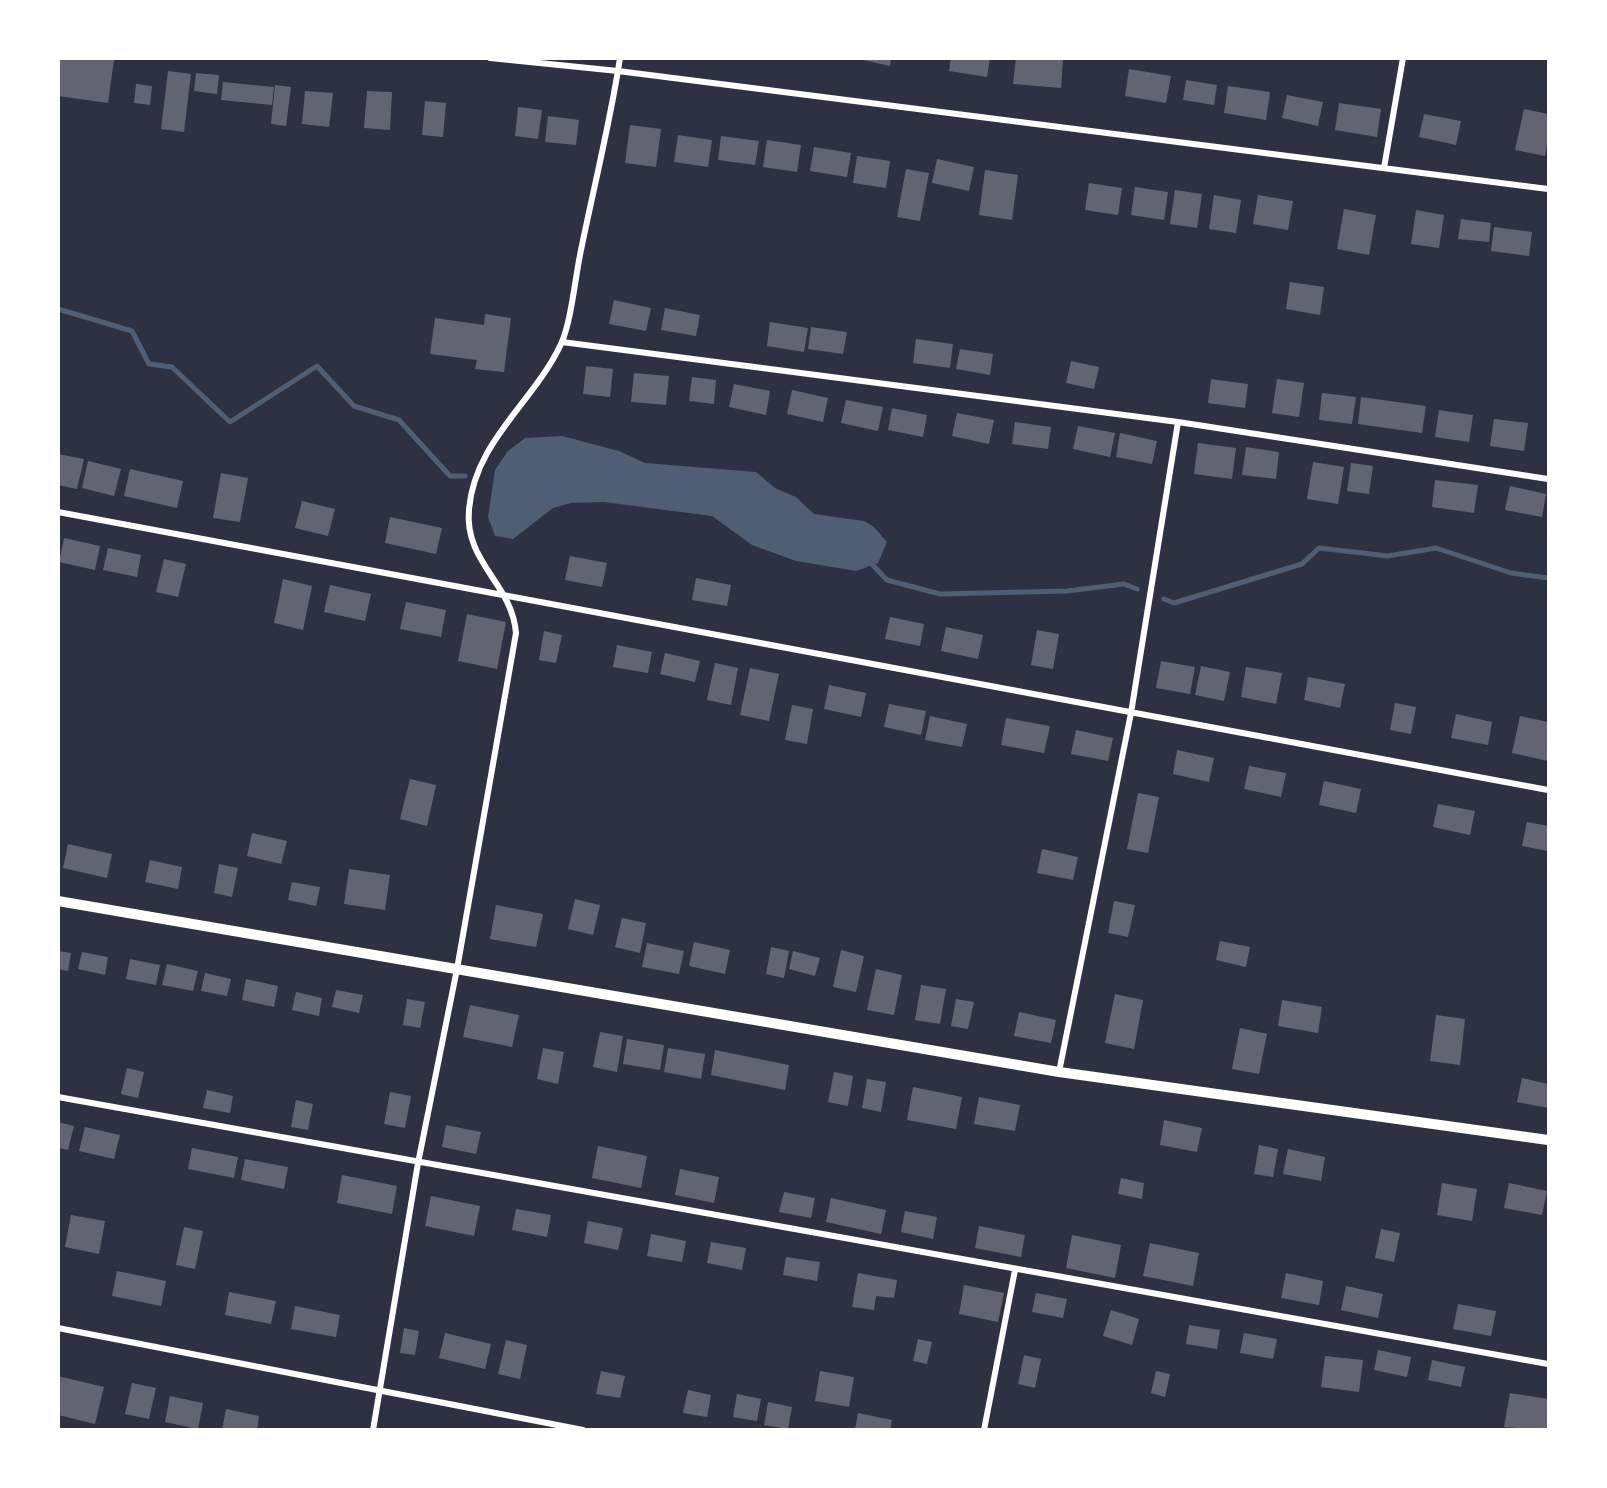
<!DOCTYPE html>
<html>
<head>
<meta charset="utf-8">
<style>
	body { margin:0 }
	#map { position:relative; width:1607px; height:1488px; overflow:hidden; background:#2d3142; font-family:Roboto,sans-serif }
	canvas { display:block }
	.frame { position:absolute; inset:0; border:60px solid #fff; pointer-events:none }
</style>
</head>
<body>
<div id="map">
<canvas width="1607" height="1488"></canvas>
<div class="frame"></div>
</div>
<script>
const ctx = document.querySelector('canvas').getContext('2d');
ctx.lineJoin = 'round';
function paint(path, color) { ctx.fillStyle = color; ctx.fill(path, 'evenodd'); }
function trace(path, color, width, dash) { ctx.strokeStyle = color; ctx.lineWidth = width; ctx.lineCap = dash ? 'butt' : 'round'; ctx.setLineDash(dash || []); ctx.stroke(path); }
paint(new Path2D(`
	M562,436l57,15 26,12 111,9 19,16 21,9 18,17 50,7 10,6 13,15 -9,21 -22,8 -60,-10 -44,-16 -40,-29 -108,-14 -33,1 -18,5 -40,31 -18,-3 -7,-19 7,-47 13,-19 17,-13z`), '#4f5d75');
trace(new Path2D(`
	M58,309l74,22 17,33 23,3 58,55 87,-56 37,40 45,14 51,56h15
	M868,560l19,20 53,14 127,-3 57,-7 13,5
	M1164,599l10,4 128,-39 17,-16 69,8 48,-8 75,25 37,5`), '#4f5d75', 5);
paint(new Path2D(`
	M58,58l56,2 -6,43 -50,-7z
	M854,58h37l-1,8z
	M951,58h39l-3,19 -38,-6z
	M1016,58l47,2 -2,28 -48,-4z
	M1129,69l42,7 -5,27 -41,-7z
	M168,71l23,3 -7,58 -23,-3z
	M196,73l23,2 -2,19 -23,-3z
	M1186,80l31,5 -3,20 -31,-5z
	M223,82l51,5 -2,18 -51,-5z
	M136,84l16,2 -2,19 -16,-2z
	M275,85l16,2 -5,39 -15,-2z
	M1228,86l42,6 -4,28 -42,-7z
	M305,91l28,2 -4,34 -27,-3z
	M367,91l25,1 -2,38 -26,-2z
	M1287,95l36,7 -5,24 -36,-8z
	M425,101l21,2 -3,34 -21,-2z
	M1339,103l42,6 -4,28 -42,-7z
	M518,107l24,3 -4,29 -23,-3z
	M1524,109l24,5v25l-3,17 -30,-6z
	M1424,114l37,7 -5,24 -37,-8z
	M548,116l31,4 -3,25 -31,-3z
	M630,125l31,4 -5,38 -31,-4z
	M678,135l34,5 -4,27 -34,-5z
	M721,136l38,5 -4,24 -37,-5z
	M767,140l34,5 -4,27 -34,-5z
	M814,147l37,6 -4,24 -37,-6z
	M857,156l33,5 -4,27 -33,-5z
	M937,159l37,8 -5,24 -37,-8z
	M906,169l23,4 -9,48 -23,-4z
	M985,170l33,5 -6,45 -33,-5z
	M1089,183l33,5 -4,27 -33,-5z
	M1135,187l33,5 -4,28 -33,-5z
	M1175,190l27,4 -5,34 -27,-4z
	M1214,195l27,5 -5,33 -27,-4z
	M1258,195l35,6 -5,29 -35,-6z
	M1344,209l32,6 -7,40 -32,-6z
	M1416,210l28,5 -5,33 -28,-4z
	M1461,219l30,4 -2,19 -31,-3z
	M1494,227l38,5 -3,24 -38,-5z
	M1290,282l34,5 -4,28 -34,-6z
	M614,300l37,8 -5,23 -37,-7z
	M665,308l35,7 -4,21 -35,-6z
	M485,314l26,4 -7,54 -29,-3 2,-9 -47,-6 5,-36 49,7z
	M770,322l38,6 -4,24 -37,-6z
	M811,327l36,5 -4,22 -35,-5z
	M916,339l37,5 -3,24 -37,-5z
	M960,349l33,5 -3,21 -34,-6z
	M1071,361l28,6 -5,22 -28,-6z
	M586,366l27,3 -3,28 -27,-3z
	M634,373l35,3 -3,29 -35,-3z
	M692,377l24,3 -2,24 -25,-3z
	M1211,379l37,5 -3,24 -37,-5z
	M1277,379l27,4 -5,34 -27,-4z
	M734,384l36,7 -4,24 -37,-8z
	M792,390l36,8 -5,24 -36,-8z
	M1322,393l34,4 -4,27 -33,-4z
	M1361,397l65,9 -4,27 -64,-9z
	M846,400l37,7 -5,24 -37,-8z
	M892,408l35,7 -4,22 -35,-7z
	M1439,410l34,5 -4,27 -34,-5z
	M957,413l37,7 -5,24 -37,-8z
	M1494,419l34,4 -4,28 -34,-5z
	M1015,422l36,5 -3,22 -36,-5z
	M1078,426l37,7 -5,24 -37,-8z
	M1120,433l37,8 -5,23 -36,-7z
	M1198,443l38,5 -4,31 -38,-5z
	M1246,447l33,5 -3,27 -34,-4z
	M58,454l26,5 -7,30 -19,-4z
	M88,461l33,8 -7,27 -32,-8z
	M1313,462l31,5 -6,37 -31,-5z
	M1351,463l22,3 -4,28 -22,-3z
	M130,469l53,12 -6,27 -53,-12z
	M221,473l27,5 -8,44 -27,-4z
	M1435,480l43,5 -4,28 -42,-6z
	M1510,486l36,8 -4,23 -37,-7z
	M302,501l33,8 -7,27 -33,-8z
	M390,517l52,11 -6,26 -51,-11z
	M64,538l36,8 -5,24 -36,-8z
	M108,548l33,7 -4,22 -34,-7z
	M570,556l37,7 -5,24 -37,-7z
	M164,559l22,5 -8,33 -22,-5z
	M696,578l35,7 -4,21 -35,-6z
	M283,579l29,7 -9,44 -29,-7z
	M330,585l41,9 -6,27 -41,-9z
	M406,602l40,8 -5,27 -41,-8z
	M467,614l39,8 -9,47 -39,-8z
	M890,617l34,7 -4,22 -35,-7z
	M946,627l37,8 -5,24 -37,-8z
	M1037,630l22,4 -6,35 -22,-4z
	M544,631l18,4 -6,28 -17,-3z
	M617,645l35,7 -4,21 -35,-6z
	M665,653l35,8 -5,21 -35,-8z
	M1161,661l34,6 -5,27 -34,-6z
	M715,663l23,5 -7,37 -24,-5z
	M1201,666l29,6 -6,29 -29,-6z
	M1246,667l36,6 -6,31 -35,-7z
	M750,668l29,6 -10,47 -29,-6z
	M1308,677l37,7 -5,24 -36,-8z
	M829,685l37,8 -5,24 -37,-8z
	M1395,703l21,4 -5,27 -21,-4z
	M889,704l37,7 -5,24 -37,-8z
	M792,705l21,4 -6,35 -22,-4z
	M1456,714l36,8 -4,23 -37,-7z
	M930,716l37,8 -5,23 -37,-7z
	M1520,716l28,6v39l-36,-8z
	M1006,718l44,8 -6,27 -43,-8z
	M1076,730l37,8 -5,23 -37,-7z
	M1177,750l37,8 -5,24 -36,-8z
	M1249,766l37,7 -5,24 -37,-8z
	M410,779l26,6 -9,41 -27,-7z
	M1324,781l37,8 -5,24 -37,-8z
	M1138,793l21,4 -11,56 -21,-4z
	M1438,804l37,7 -5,24 -37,-8z
	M1527,822l21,4v25l-26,-5z
	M252,833l35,8 -6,23 -34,-8z
	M68,844l44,10 -5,24 -44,-10z
	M1042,849l36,8 -5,23 -36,-7z
	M150,860l32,7 -4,22 -33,-7z
	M219,864l19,4 -6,29 -18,-4z
	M349,869l41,6 -5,35 -41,-6z
	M292,882l28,5 -4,19 -28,-6z
	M575,899l25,6 -7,30 -25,-6z
	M1114,901l21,4 -7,32 -20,-4z
	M496,905l47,9 -7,33 -46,-8z
	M622,918l24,5 -6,30 -25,-6z
	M1220,941l30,6 -4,20 -30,-7z
	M694,942l36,8 -5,24 -36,-8z
	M647,943l37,8 -5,23 -37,-7z
	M771,947l18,4 -5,27 -18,-4z
	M841,950l23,6 -8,36 -23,-5z
	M58,951l13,2 -3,18 -10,-2z
	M793,951l27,7 -5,18 -26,-7z
	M82,952l26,5 -3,18 -27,-6z
	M130,959l30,6 -4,20 -30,-6z
	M167,964l31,7 -5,20 -31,-6z
	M876,969l26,6 -8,40 -27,-5z
	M205,973l26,6 -4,17 -26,-5z
	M246,979l32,7 -4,21 -32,-7z
	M921,985l25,4 -6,35 -25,-4z
	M336,990l27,5 -4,18 -27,-6z
	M296,992l26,6 -3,18 -27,-6z
	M1115,994l28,6 -9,49 -29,-6z
	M407,999l18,3 -5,26 -17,-3z
	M956,999l18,3 -6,27 -17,-3z
	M1282,1000l40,7 -4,26 -40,-7z
	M470,1005l49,10 -7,32 -49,-10z
	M1019,1012l37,8 -5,23 -37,-7z
	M1436,1015l29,4 -5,46 -30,-4z
	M1240,1028l27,6 -8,40 -27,-5z
	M600,1032l23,4 -6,36 -24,-5z
	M627,1039l37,6 -4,25 -37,-6z
	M543,1048l21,4 -6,32 -21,-5z
	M668,1048l37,6 -4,25 -37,-7z
	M715,1050l74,15 -4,25 -74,-15z
	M127,1068l17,4 -6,26 -17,-4z
	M834,1072l19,4 -5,30 -20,-4z
	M1522,1078l26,6v24l-31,-6z
	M867,1079l19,3 -5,30 -19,-4z
	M913,1087l49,10 -6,32 -49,-9z
	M207,1090l26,6 -3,17 -27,-5z
	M390,1092l21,4 -6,32 -21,-4z
	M979,1097l41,8 -5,26 -41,-7z
	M296,1100l17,4 -5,26 -17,-3z
	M1164,1120l38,8 -5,24 -37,-7z
	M58,1122l16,4 -6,24 -10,-2z
	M446,1125l35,7 -5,22 -34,-7z
	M85,1127l35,8 -6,24 -35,-8z
	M1259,1145l19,4 -5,28 -19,-3z
	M598,1146l49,10 -6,32 -49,-10z
	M192,1148l46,9 -4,21 -46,-9z
	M1288,1149l37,8 -4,24 -38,-7z
	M245,1159l43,8 -4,22 -43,-9z
	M680,1169l39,8 -5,26 -39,-8z
	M342,1175l55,11 -5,28 -55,-11z
	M1121,1178l23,5 -2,16 -24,-5z
	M1442,1183l35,6 -5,32 -35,-6z
	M1509,1183l38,8 -5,24 -38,-7z
	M784,1192l31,6 -4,20 -32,-6z
	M431,1196l49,10 -6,30 -49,-10z
	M831,1198l55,12 -5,24 -55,-12z
	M516,1209l35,6 -4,22 -35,-7z
	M905,1211l32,6 -4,22 -32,-7z
	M71,1215l34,6 -6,33 -34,-7z
	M588,1221l35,7 -5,22 -34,-7z
	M979,1226l46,9 -4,22 -46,-9z
	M184,1227l19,4 -8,38 -19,-4z
	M1381,1229l19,4 -6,29 -19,-4z
	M651,1234l35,7 -4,21 -35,-6z
	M1072,1235l49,10 -6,33 -49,-10z
	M711,1242l35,6 -4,22 -35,-7z
	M1150,1243l49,10 -6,33 -50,-10z
	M786,1257l34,5 -3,19 -34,-6z
	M117,1271l49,10 -5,25 -49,-10z
	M858,1273l39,7 -3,18 -18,-2 -2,14 -22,-3z
	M1286,1273l37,8 -4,24 -38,-7z
	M964,1285l40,8 -6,29 -39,-8z
	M1346,1286l37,8 -5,24 -37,-8z
	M229,1292l47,9 -5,23 -46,-9z
	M1036,1293l31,6 -4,19 -31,-6z
	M1458,1304l38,7 -5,25 -38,-7z
	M295,1306l45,9 -4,22 -45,-8z
	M1111,1310l28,9 -7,26 -29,-9z
	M1189,1325l31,5 -3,19 -31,-5z
	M404,1328l15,3 -4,24 -15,-2z
	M445,1333l46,11 -6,25 -46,-11z
	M1244,1333l33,6 -4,20 -33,-6z
	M918,1339l14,3 -5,22 -14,-3z
	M506,1340l21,5 -7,34 -22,-5z
	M1378,1350l33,7 -4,20 -33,-7z
	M1024,1355l17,4 -6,29 -17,-4z
	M1325,1356l38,4 -4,32 -38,-5z
	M1432,1360l33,7 -4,20 -33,-7z
	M601,1371l24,5 -5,22 -24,-4z
	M820,1371l34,6 -5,30 -34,-6z
	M1156,1371l14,3 -5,23 -14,-4z
	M58,1376l46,11 -9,37 -37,-9z
	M132,1383l24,5 -7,31 -24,-5z
	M688,1390l23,5 -4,22 -24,-4z
	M1510,1393l38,6v31l-44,-3z
	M737,1394l24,5 -4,22 -24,-4z
	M170,1396l33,7 -5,26 -33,-7z
	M768,1402l24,5 -4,22 -24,-4z
	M226,1409l33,7 -2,14h-35z
	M858,1413l34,7 -2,10h-35z`), '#626471');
trace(new Path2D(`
	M490,58l128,13 930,118
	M1384,168l19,-110
	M562,342l616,80 370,57
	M58,512l1490,278
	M1059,1072l72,-359 47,-291
	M58,1097l1490,267
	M58,1328l525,102
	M373,1430l45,-267 39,-194 59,-336c-4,-50 -52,-70 -47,-124 6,-68 65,-107 92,-165 10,-22 14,-64 19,-89 13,-65 30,-131 40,-197
	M984,1430l31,-160`), '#fff', 6);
trace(new Path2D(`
	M58,901l1001,171 489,68`), '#fff', 10);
</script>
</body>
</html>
